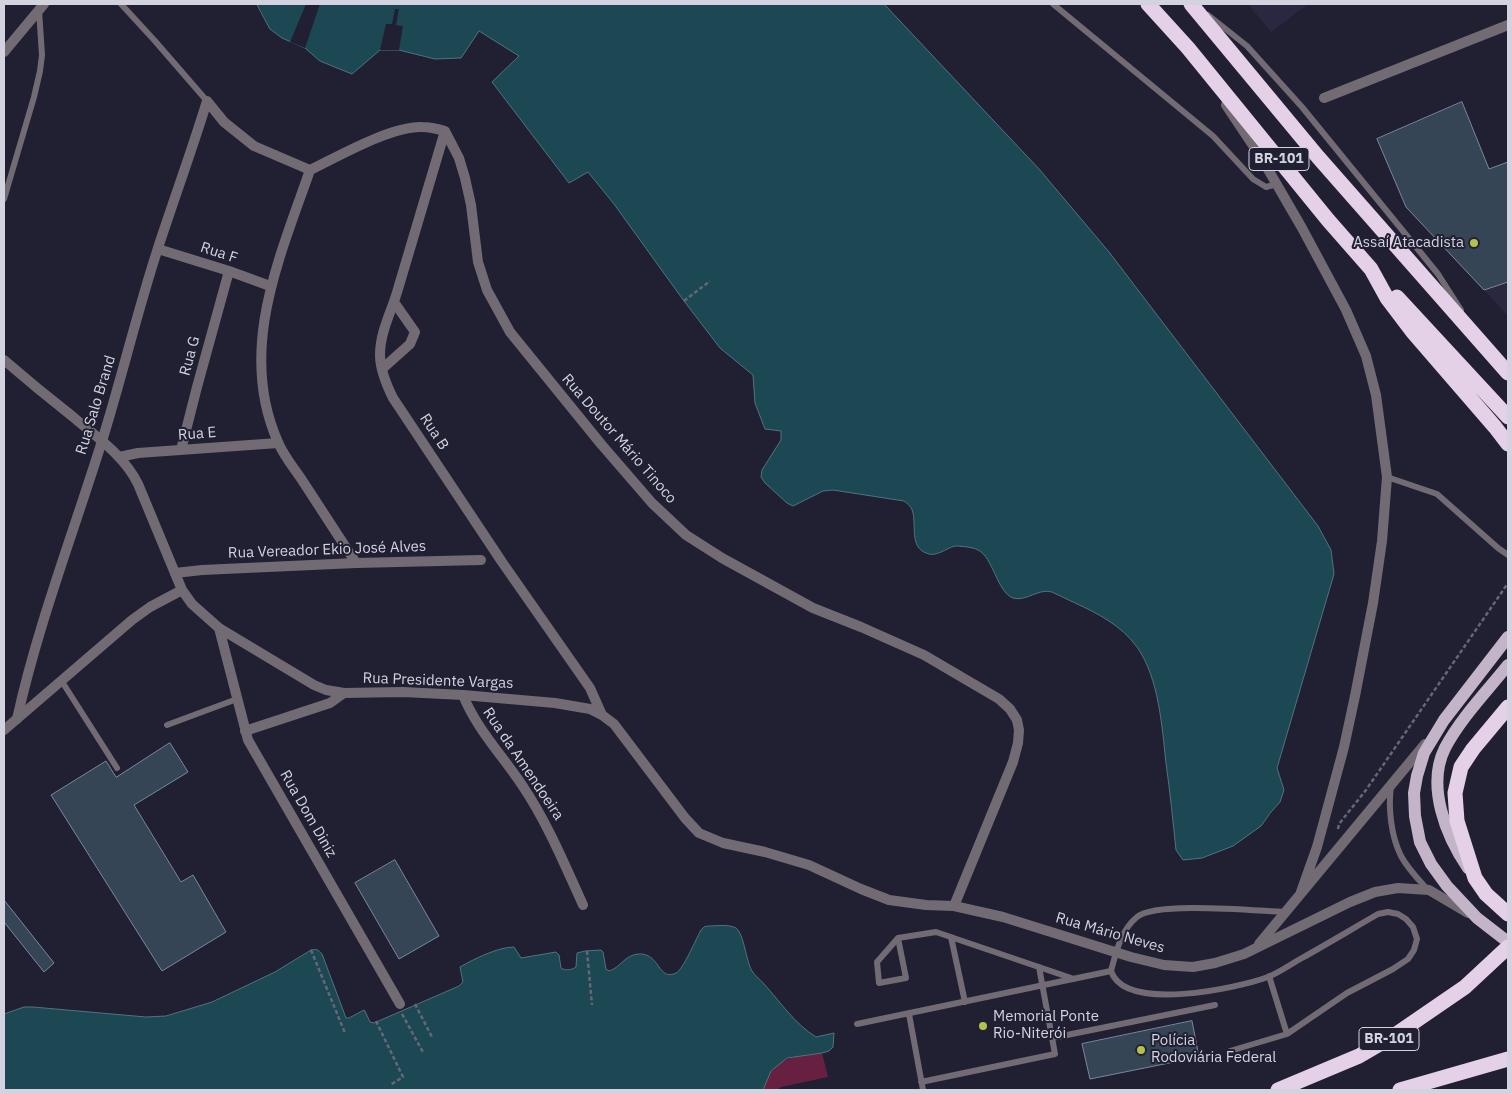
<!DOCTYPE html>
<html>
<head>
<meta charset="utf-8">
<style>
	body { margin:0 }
	#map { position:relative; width:1512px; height:1094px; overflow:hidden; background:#212033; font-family:"IBM Plex Sans",sans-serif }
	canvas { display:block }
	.frame { position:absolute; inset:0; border:5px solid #d3d3e0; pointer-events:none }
</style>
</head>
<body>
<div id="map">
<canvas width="1512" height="1094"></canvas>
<div class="frame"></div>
</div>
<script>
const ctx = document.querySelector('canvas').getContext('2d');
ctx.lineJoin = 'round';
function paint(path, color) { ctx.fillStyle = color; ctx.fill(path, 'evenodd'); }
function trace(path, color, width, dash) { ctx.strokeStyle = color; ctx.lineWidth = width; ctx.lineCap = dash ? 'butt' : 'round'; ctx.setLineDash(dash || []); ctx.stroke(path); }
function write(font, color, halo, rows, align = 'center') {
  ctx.font = font + ' "IBM Plex Sans",sans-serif'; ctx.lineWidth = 4; ctx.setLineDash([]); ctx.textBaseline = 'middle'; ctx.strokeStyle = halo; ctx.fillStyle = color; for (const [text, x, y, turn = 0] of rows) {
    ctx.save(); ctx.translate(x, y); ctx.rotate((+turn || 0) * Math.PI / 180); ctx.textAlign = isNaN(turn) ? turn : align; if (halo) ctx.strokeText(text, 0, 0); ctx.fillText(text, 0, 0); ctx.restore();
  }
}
paint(new Path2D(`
	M1248,4h60l-37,28z
	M1508,282v34l-24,-26z`), '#2a2841');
paint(new Path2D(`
	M822,1053l6,24 -47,10 -4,3h-14c9,-34 30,-33 59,-37z`), '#672040');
const water = new Path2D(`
	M257,4h627l155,165 70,83 209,274 13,24 3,24 -57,194 7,22 -4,12 -9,10 -10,14 -28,20 -31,12 -19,2 -7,-10c-3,-29 -6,-58 -10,-87 -4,-36 -7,-85 -29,-116 -16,-22 -40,-34 -64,-45 -7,-3 -14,-7 -21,-10 -14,-4 -26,10 -39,6 -16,-6 -20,-41 -35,-48 -5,-3 -18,-4 -23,-4 -9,2 -19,12 -29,7 -16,-6 -10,-27 -13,-40 -1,-6 -5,-9 -9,-12l-71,-11 -10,1 -30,15 -6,-3 -22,-20 -4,-6 1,-7 19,-30v-9l-16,-2 -10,-26 -2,-28 -33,-27 -36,-47 -70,-97 -26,-32 -19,11 -77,-101 27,-26 -40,-25 -18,27 -26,1 -36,-9h-19l-28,24 -32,-13 -15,-13 -23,-10 -12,-9z
	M709,926c8,0 20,-2 27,2 8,6 10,33 16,43 3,5 9,9 13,14 16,18 30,39 51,52l18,-4 -1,14 -4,4 -7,2 -35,5 -16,13 -8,19h-759v-76l20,-7h9l113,10 20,-1 46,-14 63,-30 36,-22c5,-1 7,-1 11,4l24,64h3l15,-8 1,1 5,11 4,1 85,-37 4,-4 -3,-15c14,-8 38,-20 54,-20l7,11 35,-6 3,3 2,13c4,3 11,2 15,-1l1,-14 8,-2 16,-1 2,2 3,17 3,2c11,-3 16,-16 29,-17 22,-2 20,28 38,19 7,-3 20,-34 25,-43l3,-3z`);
paint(water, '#1c4854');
trace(water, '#53727e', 1);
paint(new Path2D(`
	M306,4h14l-15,44 -15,-6z
	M395,9h4l-3,16 7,1 -4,24h-19l6,-26h6z`), '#212033');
const building = new Path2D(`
	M1462,102l27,67 19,-7v120l-24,8 -78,-83 -29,-68z
	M170,743l18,29 -54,33 47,77 12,-7 33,57 -64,39 -111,-176 55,-34 10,16z
	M395,860l44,76 -40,23 -44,-76z
	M4,900l50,63 -10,9 -40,-50z
	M1192,1021l7,36 -109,22 -8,-35z`);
paint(building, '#354556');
trace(building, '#78899d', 1);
trace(new Path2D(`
	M684,301l26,-20
	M1338,829l1,-5 27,-34 140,-204 2,-1
	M311,950l34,83
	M587,951l5,54
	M415,1004l17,33
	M402,1014l22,40
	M376,1021l27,56 -13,8`), '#676677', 2.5, [4, 2.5]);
trace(new Path2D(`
	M121,4l34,37 52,60
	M1053,4l160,132 40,43 13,8 11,-3
	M1208,15l39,31 55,61 136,167 23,36
	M4,199l30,-102 6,-26 2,-16 -3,-45
	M1387,477l50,17 61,54 10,7
	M61,680l56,88
	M167,725l70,-26
	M1391,786c-3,22 0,50 10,70 7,13 17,23 27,34
	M951,937l14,65
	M898,938l8,40 -27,5 -2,-21 21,-24 38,-6 138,47
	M1269,976l18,58
	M909,1014l14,76
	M857,1024l254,-53
	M1052,1038l163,-33
	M1230,1051l57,-17 60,-41 46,-24 15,-10 6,-9 3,-11 -4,-12 -7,-8 -8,-5 -10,-2 -10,2c-26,15 -51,30 -76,44 -11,6 -22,14 -34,19 -30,11 -143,36 -157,-6 5,-19 10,-41 26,-54 19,-16 120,-6 148,-5
	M921,1082l134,-28 -16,-87`), '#726b74', 6);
trace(new Path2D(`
	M4,52l40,-48
	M1324,98l184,-73
	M207,101l17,21 30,24 56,24c29,-14 81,-44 112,-43 7,0 16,2 23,4l14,27 6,20 6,27 7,57 9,28 23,42 91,112 51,59 34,32 36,23 91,50 48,19 63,28 75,44 11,10 7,11 2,10 -1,13 -5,19 -59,144
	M445,131c-16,53 -31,105 -47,158 -6,22 -18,42 -18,66 0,15 6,29 13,43l109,164 88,126 12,27
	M310,170c-30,87 -73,180 -32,272 5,13 16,26 24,38 18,28 36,55 54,83
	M158,249l71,22 41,15
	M382,369l28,-25 5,-12 -21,-30
	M181,450l16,-63 32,-116
	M119,457l19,-4 140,-10
	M175,573l27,-3 154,-7 125,-3
	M219,628l29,112 152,264
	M463,695c13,33 39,60 59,90 25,37 42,78 61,120
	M17,719c21,-95 56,-185 85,-278 20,-64 35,-129 56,-193 16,-49 34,-98 49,-147
	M245,731l85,-28 14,-10`), '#726b74', 10);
trace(new Path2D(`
	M1226,105l36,54 40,69 44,82 20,46 10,39 11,82 -5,64 -9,62 -18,93 -11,51 -27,100 -16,45
	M4,360c22,19 45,38 68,56 24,21 52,39 66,68l44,106 10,14 27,24 95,57 12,5 18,3 59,-1 60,3 92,8 35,6 12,6 12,9 71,94 14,15 24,10 42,9 44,13 52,24 28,11 37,5 28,1 49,11 128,40 33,8 29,2 22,-4 29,-9 106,-52 25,-10 23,-4 31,2 39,23
	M4,730l128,-110 18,-13 32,-17
	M1259,944l166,-200`), '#726b74', 10);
trace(new Path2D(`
	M1508,637l-64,83 -20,33 -7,23 -3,17 1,23 5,26 11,22 16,22 30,32 31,24
	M1468,868c-22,-32 -42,-82 -23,-120 15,-29 43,-58 63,-83`), '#c4b4c7', 12);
trace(new Path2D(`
	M1148,4l40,44 140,172 43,49 16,29 25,33 83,96 13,17
	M1191,4l127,153 190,216
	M1397,297l111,120
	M1508,707l-35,42 -12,18 -6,26 2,28 18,57 11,16 22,20
	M1278,1090l81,-34 36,-21 70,-48 43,-40
	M1400,1090l108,-31`), '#e4d1e7', 15);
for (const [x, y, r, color] of [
	[1474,243,5,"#b5c249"],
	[983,1026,5,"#b5c249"],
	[1141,1050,5,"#b5c249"]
]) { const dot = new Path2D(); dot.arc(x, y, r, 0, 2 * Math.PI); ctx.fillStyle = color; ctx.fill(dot); trace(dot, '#212033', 2); }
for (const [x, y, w] of [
	[1279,159,60],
	[1389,1039,60]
]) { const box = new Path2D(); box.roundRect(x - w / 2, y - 11.5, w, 23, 4); ctx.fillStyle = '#212033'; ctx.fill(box); trace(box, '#d3d3e0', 1); }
write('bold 14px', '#d3d3e0', null, [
	["BR-101",1279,159],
	["BR-101",1389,1039]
]);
write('15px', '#d3d3e0', '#212033', [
	["Assaí Atacadista",1464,243,"right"],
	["Memorial Ponte",993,1017],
	["Rio-Niterói",993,1034],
	["Polícia",1151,1041],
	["Rodoviária Federal",1151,1058]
], 'left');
write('15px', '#d3d3e0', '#212033', [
	["Rua F",219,253,18],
	["Rua G",190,356,-75],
	["Rua Salo Brand",96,405,-73],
	["Rua B",434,432,57],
	["Rua E",197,434,-4],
	["Rua Doutor Mário Tinoco",619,439,49],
	["Rua Vereador Ekio José Alves",327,550,-2],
	["Rua Presidente Vargas",438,681,2],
	["Rua da Amendoeira",523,764,56],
	["Rua Dom Diniz",308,814,60],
	["Rua Mário Neves",1110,933,16]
]);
</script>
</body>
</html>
